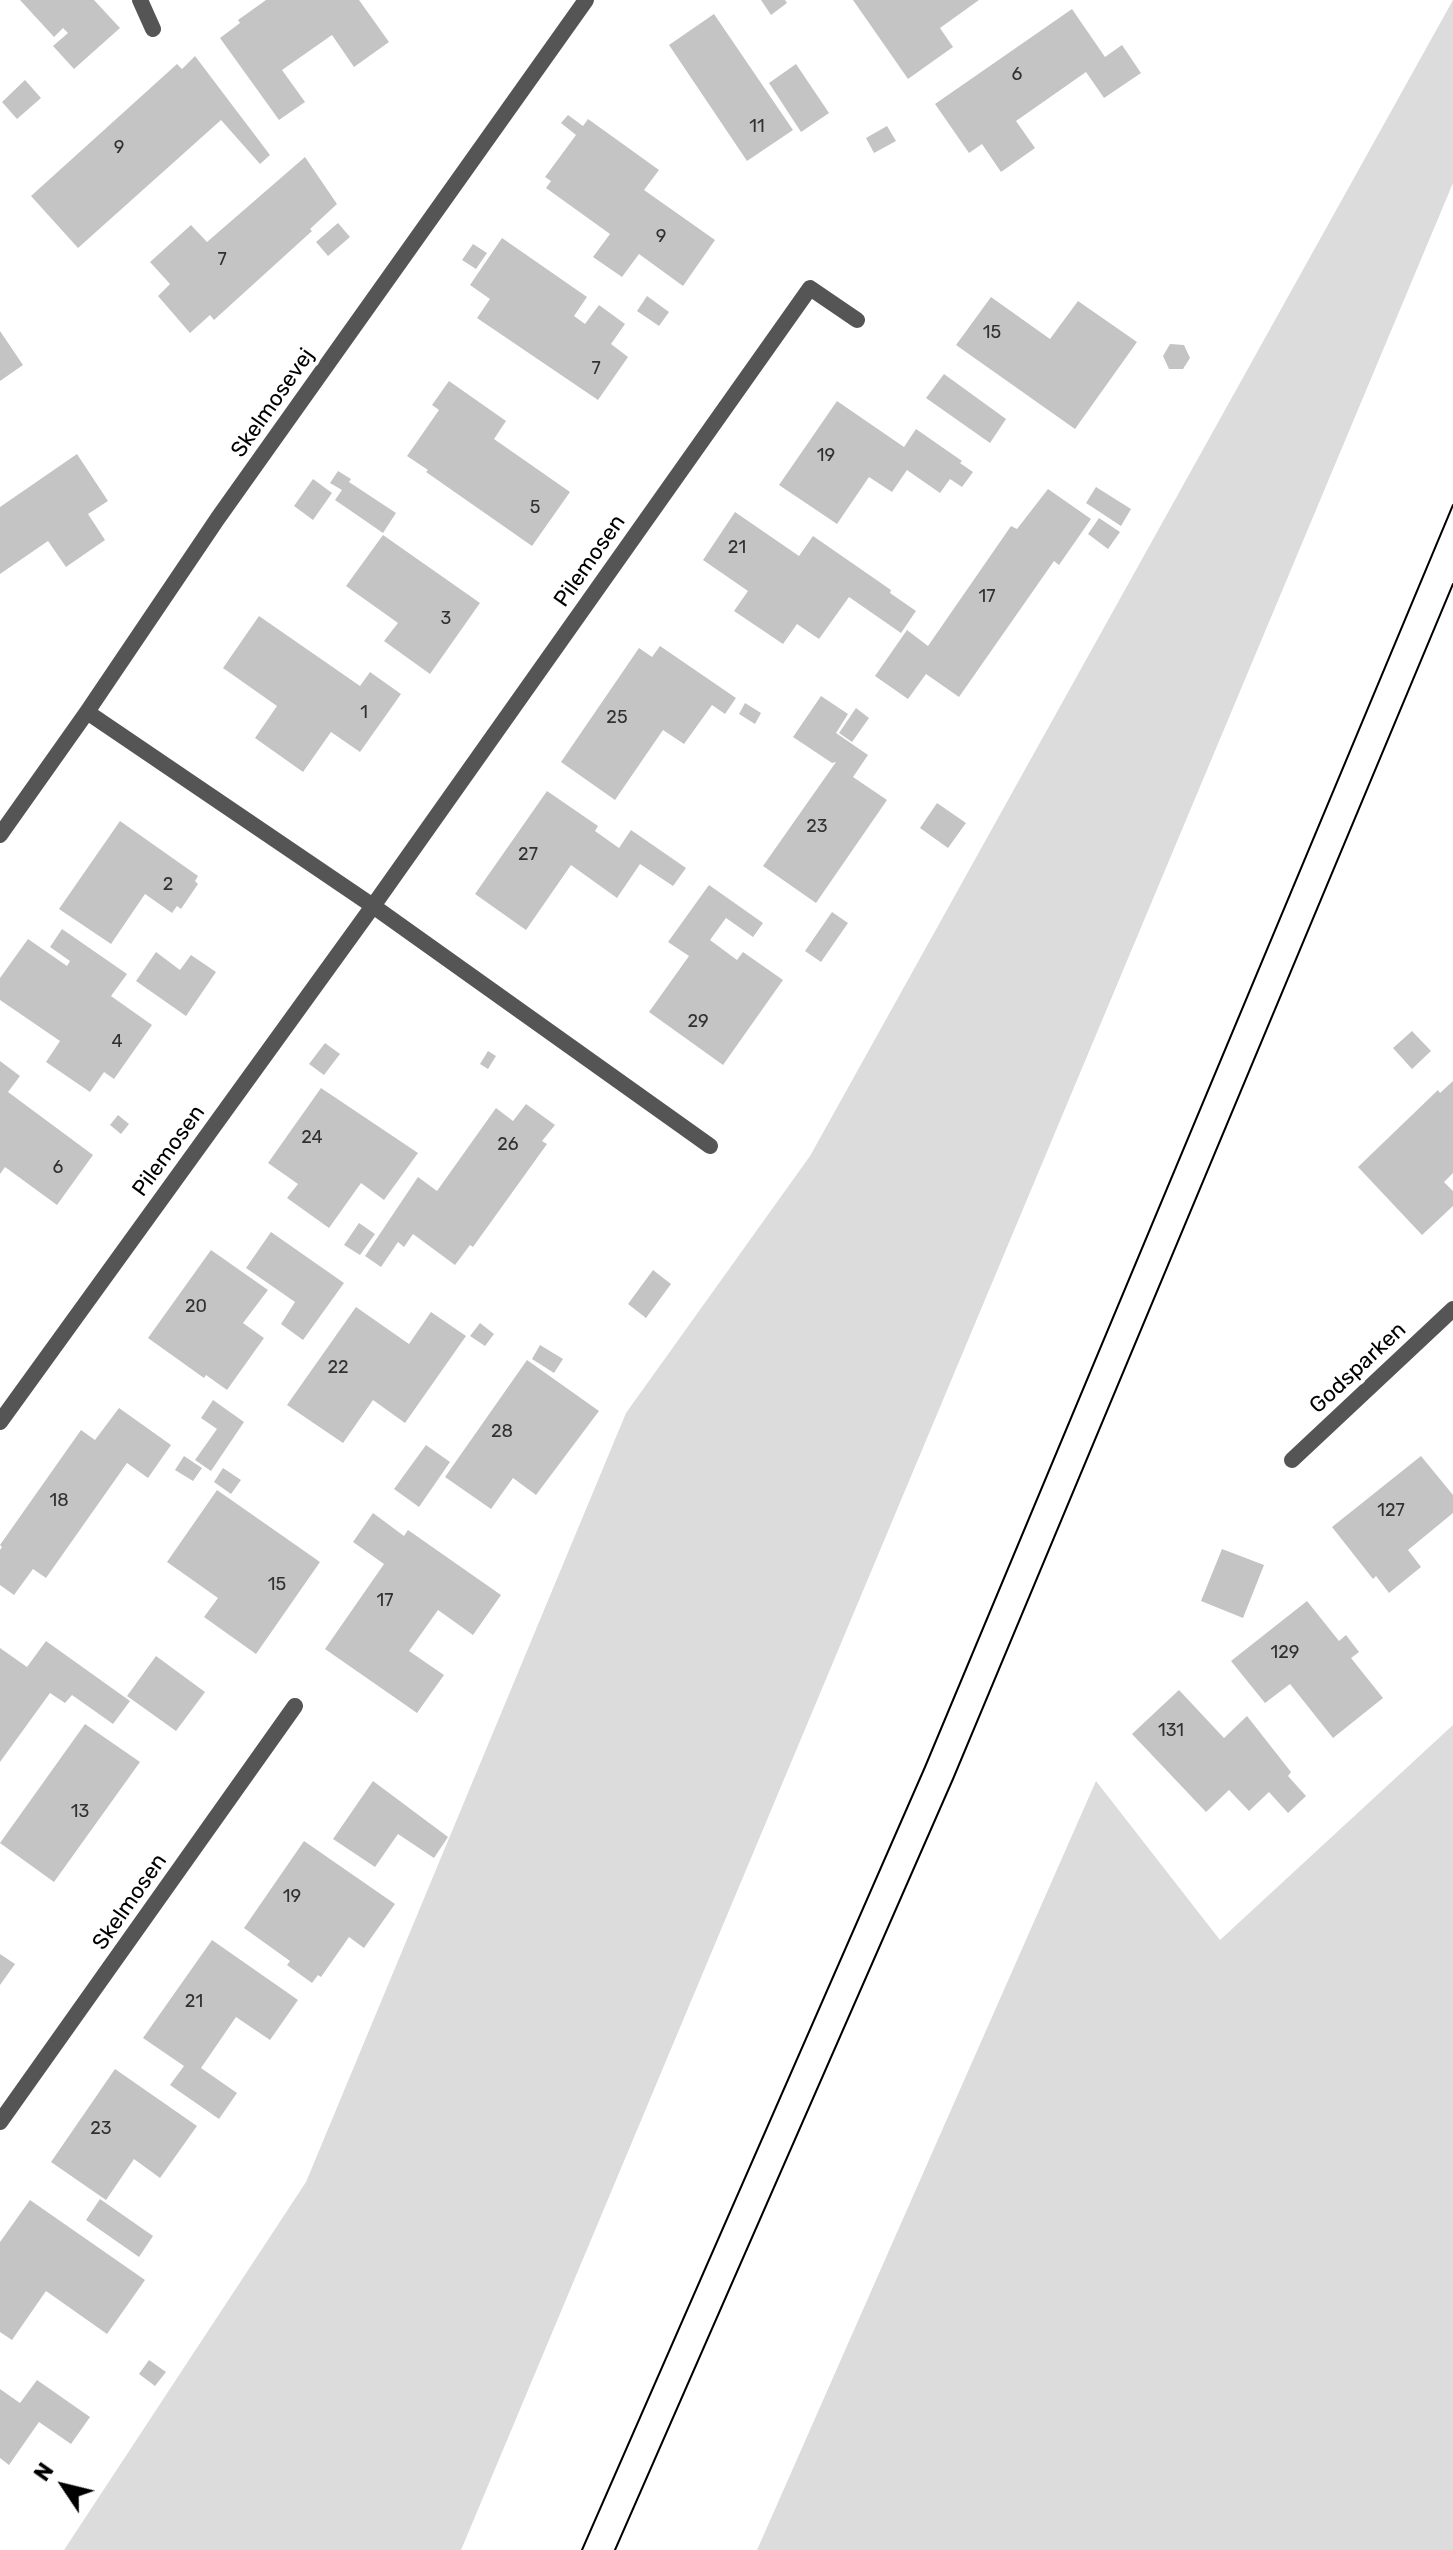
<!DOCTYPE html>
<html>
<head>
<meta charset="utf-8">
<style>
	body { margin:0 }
	#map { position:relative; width:1453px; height:2550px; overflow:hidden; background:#fff; font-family:Rubik,sans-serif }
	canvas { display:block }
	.north { position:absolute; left:24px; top:2446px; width:80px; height:80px; -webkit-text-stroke:6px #fff; paint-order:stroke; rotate:305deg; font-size:22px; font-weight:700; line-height:32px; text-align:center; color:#000 }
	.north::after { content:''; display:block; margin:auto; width:28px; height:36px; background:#000; clip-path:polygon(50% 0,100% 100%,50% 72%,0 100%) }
</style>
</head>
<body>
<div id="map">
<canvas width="1453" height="2550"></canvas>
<div class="north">N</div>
</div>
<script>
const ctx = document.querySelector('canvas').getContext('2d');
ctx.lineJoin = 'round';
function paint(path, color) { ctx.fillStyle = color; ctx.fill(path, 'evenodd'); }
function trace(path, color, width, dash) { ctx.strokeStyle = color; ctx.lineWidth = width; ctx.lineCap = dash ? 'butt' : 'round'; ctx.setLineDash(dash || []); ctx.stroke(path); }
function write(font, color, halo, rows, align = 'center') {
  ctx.font = font + ' Rubik,sans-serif'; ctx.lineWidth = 8; ctx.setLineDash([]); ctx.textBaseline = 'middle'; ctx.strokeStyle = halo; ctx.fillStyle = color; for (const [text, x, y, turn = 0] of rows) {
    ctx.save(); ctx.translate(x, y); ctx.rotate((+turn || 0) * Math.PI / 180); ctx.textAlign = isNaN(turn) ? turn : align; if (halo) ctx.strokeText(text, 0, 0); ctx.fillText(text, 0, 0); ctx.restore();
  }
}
paint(new Path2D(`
	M1453,0v183l-992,2367h-397l242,-368 320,-769 184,-257z
	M1453,1725v825h-696l339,-769 124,159z`), '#dcdcdc');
paint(new Path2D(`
	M20,0h74l26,28 -46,41 -21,-23 15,-13 -5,-5 -9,9z
	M266,0h93l30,42 -35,25 -22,-32 -50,35 23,32 -26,18 -59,-82 20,-15 -2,-3z
	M761,0h24l2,3 -16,12z
	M853,0h126l-39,28 13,19 -45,32z
	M1072,9l33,48 17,-12 19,28 -37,25 -18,-26 -70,49 19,27 -34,24 -19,-28 -13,9 -34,-49z
	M714,14l79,116 -46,31 -78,-116z
	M195,56l75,99 -10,9 -39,-44 -143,128 -47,-52 146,-132 5,5z
	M796,64l33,49 -28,19 -32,-49z
	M25,80l16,18 -24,21 -15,-17z
	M568,115l15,11 5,-7 71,51 -15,20 71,50 -32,46 -44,-32 -17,23 -29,-20 17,-23 -64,-46 5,-7 -6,-4 31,-42 -15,-12z
	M887,126l9,15 -22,12 -8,-15z
	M305,157l32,47 -27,25 2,2 -98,89 -4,-5 -20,18 -32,-37 12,-12 -20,-22 41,-37 16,17z
	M338,223l12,14 -22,19 -12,-14z
	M502,238l85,59 -13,19 11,8 14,-19 26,19 -14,20 17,13 -30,43 -121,-82 13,-19 -20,-14z
	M473,244l14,9 -11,16 -14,-9z
	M647,296l22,16 -10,14 -22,-15z
	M991,297l59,42 28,-38 59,41 -62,87 -119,-84z
	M0,331l23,34 -23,16z
	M1170,344l14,1 6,13 -7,11h-14l-6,-13z
	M944,374l62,45 -16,24 -64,-45z
	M449,381l57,40 -12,18 76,53 -38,54 -106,-74 2,-2 -21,-14 32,-46 -7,-5z
	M837,401l67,46 12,-18 46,32 -2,2 13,9 -11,15 -12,-8 -10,14 -33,-23 -15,22 -23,-15 -32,47 -58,-39z
	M77,454l31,47 -20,13 17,26 -39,27 -18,-26 -48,33v-67z
	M338,471l13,8 -2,3 47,31 -13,20 -48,-33 7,-10 -12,-7z
	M313,479l19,14 -19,27 -19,-14z
	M1096,487l35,22 -10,17 -35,-23z
	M1048,489l43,30 -32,46 -5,-4 -95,136 -33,-23 -18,25 -33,-23 32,-46 21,16 83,-120 6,3z
	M735,512l64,44 14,-20 78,54 -1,3 26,18 -15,22 -52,-36 -30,42 -22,-15 -14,20 -49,-33 14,-20 -45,-31z
	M1099,518l21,14 -12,17 -20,-15z
	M383,535l97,68 -50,71 -46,-33 14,-18 -52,-37z
	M259,616l101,70 10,-14 31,22 -41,58 -29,-20 -28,40 -48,-34 22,-32 -54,-38z
	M660,646l76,52 -11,16 -13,-9 -28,39 -21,-14 -48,70 -54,-38 78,-114 13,9z
	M821,696l27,18 -12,19 32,22 -15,22 34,23 -71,103 -53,-37 73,-104 -4,1 -39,-26z
	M745,703l16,10 -6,11 -16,-10z
	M856,708l13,10 -17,24 -13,-9z
	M547,791l51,35 -3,5 24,17 12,-18 55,38 -13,18 -33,-22 -23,34 -46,-33 -45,65 -51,-36z
	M937,803l29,20 -18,25 -28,-20z
	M120,821l78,55 -3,5 3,3 -17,25 -4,-3 -5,7 -27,-19 -34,50 -52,-35z
	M709,885l54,38 -10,14 -27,-19 -16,22 27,20 6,-8 40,28 -60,85 -74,-53 40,-56 -21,-14z
	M832,912l16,11 -27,39 -16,-11z
	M62,929l65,45 -16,22 41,29 -38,54 -10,-7 -14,20 -44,-30 14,-21 -60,-41v-22l28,-39 39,27 3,-5 -20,-14z
	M156,952l24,18 11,-15 25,17 -30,44 -50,-35z
	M1412,1031l19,20 -19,18 -19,-21z
	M325,1043l15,11 -16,21 -15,-11z
	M488,1051l8,5 -8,13 -8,-5z
	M0,1061l20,15 -12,16 85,63 -36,50 -52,-38 -5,7z
	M1453,1081v92l-9,9 9,9v15l-31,29 -64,-68 80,-77 2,3z
	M321,1088l97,65 -34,47 -23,-17 -32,45 -42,-30 11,-14 -30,-21z
	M526,1104l29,21 -13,16 5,3 -74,103 -3,-2 -15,20 -42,-31 -9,13 -6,-5 -17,25 -16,-11 53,-79 19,14 59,-83 17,13z
	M118,1115l11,9 -8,10 -11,-9z
	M359,1223l16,11 -15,21 -16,-10z
	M271,1232l73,51 -41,57 -22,-16 14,-22 -49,-34z
	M211,1250l57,40 -25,33 21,15 -37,52 -21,-15 -2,3 -56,-40z
	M653,1270l18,14 -25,34 -18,-14z
	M356,1307l53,37 22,-32 35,24 -61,87 -32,-23 -30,43 -56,-38z
	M480,1323l14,11 -9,12 -15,-10z
	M540,1345l23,14 -9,14 -22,-14z
	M527,1360l72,51 -63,84 -23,-17 -22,31 -46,-32z
	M213,1400l31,22 -33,49 -16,-11 22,-31 -16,-11z
	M119,1408l52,37 -23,33 -21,-15 -81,115 -13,-9 -19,26 -14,-10v-35l2,-3 -2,-2 81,-115 14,10z
	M426,1445l24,17 -31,45 -25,-18z
	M184,1456l18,12 -9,13 -18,-11z
	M1421,1456l32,39v18l-45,37 13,17 -32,26 -13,-17 -3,3 -41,-52z
	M223,1468l18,12 -10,14 -17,-12z
	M217,1490l103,72 -64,92 -52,-37 14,-19 -51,-36z
	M373,1513l31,23 4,-6 93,65 -28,40 -35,-25 -29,41 35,24 -27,38 -92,-64 59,-85 -31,-22z
	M1222,1549l42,16 -21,53 -42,-17z
	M1307,1601l32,40 7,-6 13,17 -8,6 32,40 -50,40 -43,-54 -25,19 -34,-42z
	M46,1641l84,60 -17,23 -41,-29 -7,8 -15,-10 -50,69v-114l27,19z
	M156,1656l49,36 -29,39 -49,-35z
	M1179,1690l45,48 23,-22 44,56 -3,4 18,20 -18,17 -19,-21 -20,19 -20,-21 -23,22 -74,-78z
	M85,1724l55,38 -86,120 -54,-39z
	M373,1781l75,56 -14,21 -36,-24 -23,33 -42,-28z
	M304,1841l91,63 -31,44 -15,-11 -28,40 -3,-2 -6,8 -25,-18 3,-4 -46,-33z
	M212,1940l86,60 -28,40 -34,-23 -35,51 36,25 -18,26 -49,-34 14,-19 -41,-28z
	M0,1954l15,10 -15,21z
	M115,2069l82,57 -37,52 -26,-19 -28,41 -55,-38z
	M100,2199l53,37 -14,21 -53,-37z
	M30,2200l115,80 -38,54 -61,-43 -34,49 -12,-8v-90z
	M149,2360l17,12 -11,14 -16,-12z
	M37,2380l53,37 -19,27 -32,-22 -30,43 -9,-7v-69l20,14z`), '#c4c4c4');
trace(new Path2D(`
	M140,0l13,29`), '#555', 16);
trace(new Path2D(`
	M87,712l286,194 337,240
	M0,835l87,-123 131,-194 368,-518
	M0,1422l373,-516 437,-618 47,32
	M1292,1460l161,-151
	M0,2122l295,-416`), '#555', 16);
trace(new Path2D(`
	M582,2550l343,-783 528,-1262
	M615,2550l338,-771 500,-1195`), '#000', 2);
write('18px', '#313131', null, [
	["6",1017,75],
	["11",757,127],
	["9",119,148],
	["9",661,237],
	["7",222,260],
	["15",992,333],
	["7",596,369],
	["19",826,456],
	["5",535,508],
	["21",737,548],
	["17",987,597],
	["3",446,619],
	["1",364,713],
	["25",617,718],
	["23",817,827],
	["27",528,855],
	["2",168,885],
	["29",698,1022],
	["4",117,1042],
	["24",312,1138],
	["26",508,1145],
	["6",58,1168],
	["20",196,1307],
	["22",338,1368],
	["28",502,1432],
	["18",59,1501],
	["127",1391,1511],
	["15",277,1585],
	["17",385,1601],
	["129",1285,1653],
	["131",1171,1731],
	["13",80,1812],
	["19",292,1897],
	["21",194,2002],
	["23",101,2129]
]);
write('22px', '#000', '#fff', [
	["Skelmosevej",273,403,-55],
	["Pilemosen",590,561,-55],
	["Pilemosen",169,1151,-54],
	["Godsparken",1358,1368,-43],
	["Skelmosen",130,1902,-55]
]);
</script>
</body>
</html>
